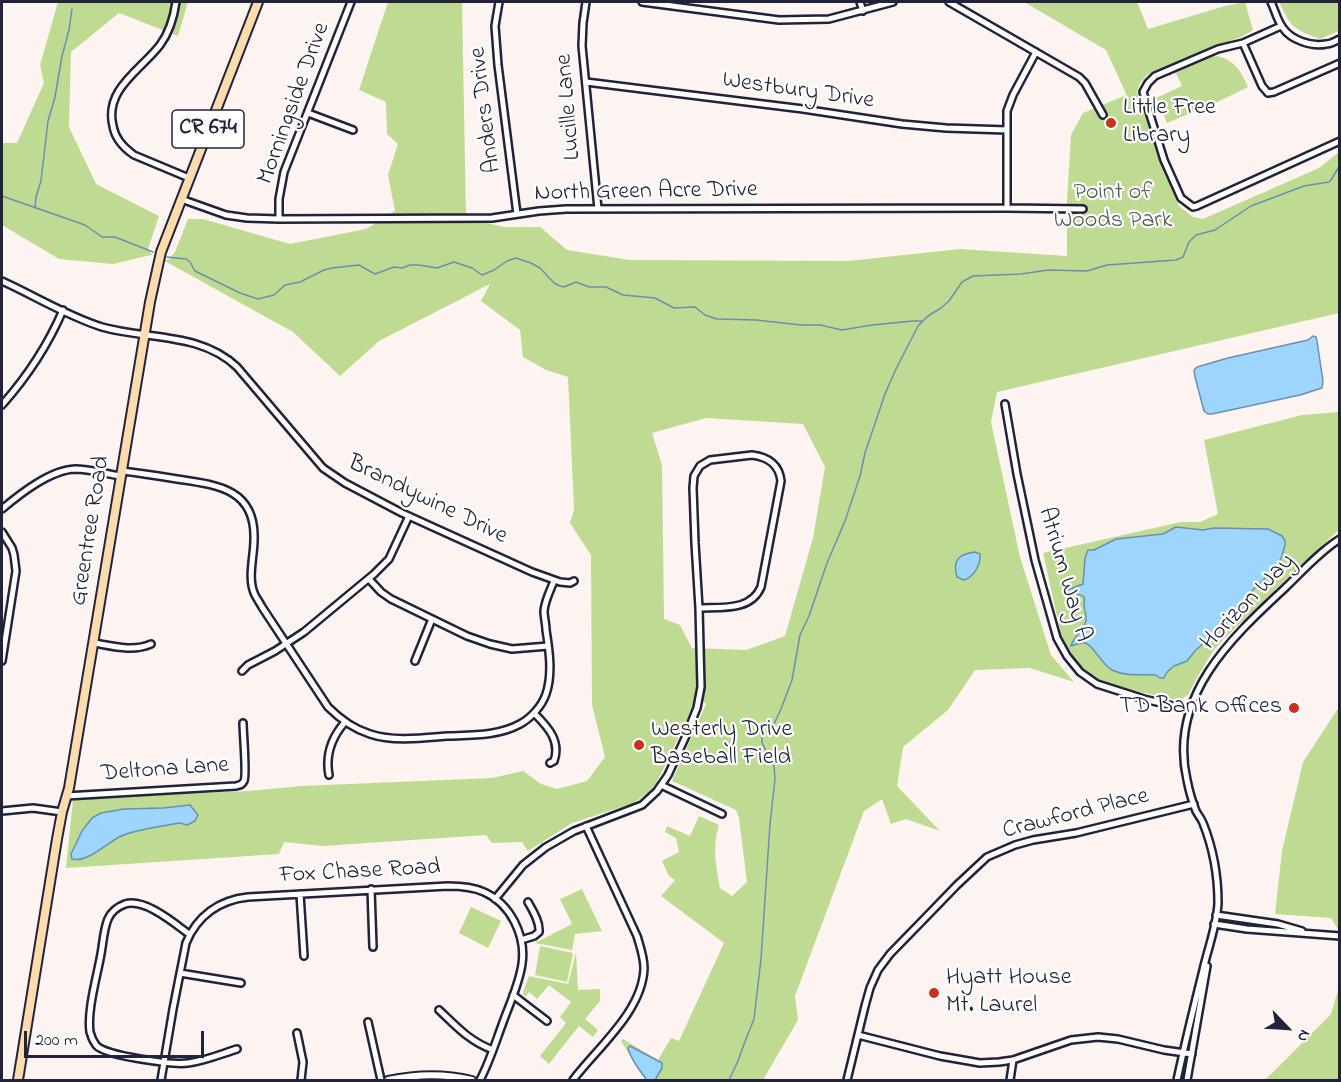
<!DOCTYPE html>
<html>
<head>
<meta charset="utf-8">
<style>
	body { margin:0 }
	#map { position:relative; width:1341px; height:1082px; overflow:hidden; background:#fdf4f2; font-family:"Indie Flower",sans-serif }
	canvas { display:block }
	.frame { position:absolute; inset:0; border:3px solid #22223b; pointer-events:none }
	.north { position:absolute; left:1257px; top:998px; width:60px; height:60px; -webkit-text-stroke:4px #fff; paint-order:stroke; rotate:115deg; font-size:16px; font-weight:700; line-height:24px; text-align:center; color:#22223b }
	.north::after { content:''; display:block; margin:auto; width:21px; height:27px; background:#22223b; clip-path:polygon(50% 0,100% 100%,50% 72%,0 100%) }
	.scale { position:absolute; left:24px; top:1031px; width:180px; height:27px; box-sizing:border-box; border:3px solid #22223b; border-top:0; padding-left:8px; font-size:18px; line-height:21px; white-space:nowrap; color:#22223b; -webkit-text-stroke:4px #fff; paint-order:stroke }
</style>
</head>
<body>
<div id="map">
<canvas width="1341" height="1082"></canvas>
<div class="frame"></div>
<div class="north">N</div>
<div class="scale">200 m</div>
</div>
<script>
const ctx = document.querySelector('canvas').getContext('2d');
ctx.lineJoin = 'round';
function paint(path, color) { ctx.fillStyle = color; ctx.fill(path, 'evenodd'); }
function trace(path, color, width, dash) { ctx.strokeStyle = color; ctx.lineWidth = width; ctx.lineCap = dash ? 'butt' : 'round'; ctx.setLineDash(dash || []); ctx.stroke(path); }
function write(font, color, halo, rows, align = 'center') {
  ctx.font = font + ' "Indie Flower",sans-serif'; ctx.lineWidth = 4.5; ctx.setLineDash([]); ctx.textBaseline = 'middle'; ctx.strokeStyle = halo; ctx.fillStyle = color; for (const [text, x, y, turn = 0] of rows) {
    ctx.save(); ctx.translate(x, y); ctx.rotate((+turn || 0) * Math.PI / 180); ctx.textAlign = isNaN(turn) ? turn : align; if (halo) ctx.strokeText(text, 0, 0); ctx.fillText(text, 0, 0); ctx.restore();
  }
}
paint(new Path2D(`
	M58,2h132h-2l-10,34 -59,-23 -48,39 -2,75 27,57 63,32 -11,33 5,7 -2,-1 -38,9 -54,-5 -57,-34v-82h15l27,-60 -4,-18z
	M388,2h74l4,216 38,9h36l27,23 63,10 218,1 112,-12 107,7v-55l4,-66 12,-22 43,-18 2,3 -22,-48 -82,-48h113l11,27 77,-23 20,-4 8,28 -12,7 -31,11 -63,27 -7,8 -3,9 42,114 14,11 10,2 116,-51 20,-16v161l-342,79 -6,30 29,135 31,98 23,27 -44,-14 -55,2 -27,40 -45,37 -6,39 43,45 -34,-12 -15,5 -9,-25 -18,12 -69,185 3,24 -35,60h-118l-24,-39 2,-2 35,21 13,-22 8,3 45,-98 -63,-47 14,-16 -6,-4 -7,-15 17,-9 -3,-14 -11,-6 2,-6 23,10 9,-20 20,9c-7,21 -3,42 1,63l12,8 15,-14 -8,-64 -3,-8 -64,-29 34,-77 -6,-6 -5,1 -4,12 -30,63 -6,11 -9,9 -12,9 -62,20 -44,28 -6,-9 -30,1 -6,-8 -163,11 -39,-4 -5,12 -213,14 7,-69 176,-8 52,-5 191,-8 31,-7 18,13 16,5 30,-8 18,-24 -13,-52 -1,-150 -21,-32 4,-13 -6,-133 -22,-7 -23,-13 -3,-27 -39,-29 9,-17 -111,57 -39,35 -47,-44 -130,-72h5l7,-8 13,-33h15l87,25 76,-15 29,-18 -7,-36 10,-31 -11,-10 -1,-32 -27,-12zM706,418l97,6 22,43 -12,71 -28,98 -39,14 -54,-2 -12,-23 -16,-6 -2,-154 -10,-32z
	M1279,2h60v29l-19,8c-27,-10 -29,-12 -41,-37z
	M1218,56c17,5 23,15 30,31l-51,25h-4l-26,11 -11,-25 26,-12 -7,-15 34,-14z
	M1339,412v118l-33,30 -83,80 -10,11 -19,32 -5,11 -7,5 -5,1 -61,-13 -14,-5 -12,-7 -16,-16 -12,-20 -19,-86 138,-31h19l18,-8 -14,-74 98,-25z
	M1339,707v224l-8,-13 -56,-4 7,-63 21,-89z
	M582,889l20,42 -27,3 -3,16 -37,-7 37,-19 -12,-25z
	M471,907l30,14 -13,27 -29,-15z
	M540,946l33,7 -6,29 -32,-7z
	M576,953l2,37 22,-1v12l-15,18 13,11 -5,7 -14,-11 -30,38 -9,-8 26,-33 -6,-6 11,-15 -22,-17 -12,14 -8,-7 -3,5 -3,-3v-2l6,-16 39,8z
	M1339,987v93h-77l5,-2 64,-64z`), '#bfdb92');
const water = new Path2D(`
	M1313,336l3,1 1,4 6,40 -1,7 -22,7 -88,19h-4l-4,-3 -9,-34 -1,-7 3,-3 31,-9 80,-18z
	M1176,527l27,3 11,-2 54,1 14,7 3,5v4l-3,11 -5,10 -29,29 -16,23 -37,33 -8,10 -13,5 -7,6 -3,6h-4l-4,-3c-16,-1 -29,2 -44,-5 -11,-6 -19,-26 -27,-27 -4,-1 -10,2 -14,3 3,-11 14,-16 15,-26 1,-4 -2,-10 -2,-15 0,-4 2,-6 -1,-9 -5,-4 -12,1 -19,-3l3,-3 16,-6 2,-26 3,-8h6l22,-11 47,-5z
	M975,552l5,2c1,10 -6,23 -16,26l-7,-3c-5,-17 2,-23 18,-25z
	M190,805l8,10 -3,6 -8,4 -7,-2c-17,3 -46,6 -61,14 -13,7 -32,26 -47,22l-1,-5 11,-23 10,-13 9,-5 23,-4 39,-1z
	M630,1046l32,17v5l-7,12h-8c-7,-9 -16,-20 -19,-32z`);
paint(water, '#9dd6fd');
trace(water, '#6c8eaf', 1.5);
trace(new Path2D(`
	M2,196l83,29 17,12h13l38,15
	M35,208l1,-11 5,-16 7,-60 7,-24 7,-41 7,-26 3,-21
	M167,257l19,2 4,3 5,9 45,22 18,6 16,-4 11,-10 15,-3 24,-12 8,-2 27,-3 16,9 19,-7 8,1 8,-3h9l18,3 17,-6 18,6 10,7 12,-5 13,-9 9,-3 15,5 9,5 14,15 6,3 4,1 12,-5 13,5h17l17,8 32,3 19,10 21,-1 10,8 12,4 39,1 45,5h19l22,5 30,-5 41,-4h9
	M729,1080l9,-19 6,-17 10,-25 7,-60 9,-135 5,-45 -1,-13 -10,-19 -2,-5v-5l12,-13 7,-15 11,-29 8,-45 9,-19 18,-53 18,-42 15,-45 5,-23 20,-59 11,-25 22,-43 10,-10 13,-8 8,-7 13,-19 11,-6 48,-2 27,-4 39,1 20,-6 69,-5 7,-3 6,-15 7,-7 19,-5 36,-24 53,-20 25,-4 2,-2 9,-15`), '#6c8eaf', 1.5);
const minor = new Path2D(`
	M176,2c-2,14 -7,31 -16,43 -19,25 -56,44 -47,81 2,13 11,22 21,29l55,23
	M499,2l-4,24 3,39 19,149
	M586,2l-3,21 -1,23 16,163
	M642,2l137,18 50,-1 64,-17
	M860,2l3,9
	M949,2l130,75 6,6 18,32
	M1271,2c4,8 6,18 12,26 8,12 29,19 43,16 5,0 9,-3 14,-5
	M1281,26l-38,17 -25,6 -63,27 -7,7 -5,9 21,68 17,38 12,9 4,-1 143,-65
	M1243,43l19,43 6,7 6,-1 66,-29
	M586,82l217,27 99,15 44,4 61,2
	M308,113l45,17
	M181,199l45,16 21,3 32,1 213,-1 47,-7 27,-2 441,-1 76,1
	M1007,208v-97l6,-16 23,-43
	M279,219v-20l5,-27 67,-170
	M2,281c33,15 65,35 100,46 46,13 98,5 135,40l86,101 22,15 57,30 130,59 28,10 10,1 4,-2
	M1005,404l12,70 18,86 22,78 10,18 13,16 17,12 47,15 46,11
	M2,405c24,-27 46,-60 61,-95
	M752,455c16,2 27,9 29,26l-20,106c-10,24 -39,20 -62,21l-4,-65 -2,-55 1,-12 6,-10 10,-6z
	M122,471c18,2 37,5 55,8 41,6 79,10 77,61 0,17 -7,39 1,55 2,4 5,8 7,12l66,100c12,12 26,22 42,27 24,8 53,4 78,2 24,-1 50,0 72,-12 11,-6 22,-18 26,-30 7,-20 3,-45 0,-64 0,-6 -2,-13 -2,-19 1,-11 6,-20 10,-30
	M2,509c18,-15 48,-39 73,-40 15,0 31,5 46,7
	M2,532l10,16 2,7 2,16 -14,90
	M369,579l12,13 10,7 76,37 23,8 22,5 36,-3
	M94,643c18,3 39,9 57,1
	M415,661l17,-42
	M242,671l6,-6 27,-14 29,-19 70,-58 15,-15 20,-43
	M534,713c14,14 27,28 20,48l-4,2
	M329,775c-4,-21 3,-38 16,-53
	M661,785l61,29
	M66,796l170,-10c4,-1 6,-1 8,-5 3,-6 -1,-48 -1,-58
	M2,811l31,-3 29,4
	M371,889l2,58
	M300,894l4,62
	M495,899l28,-34 23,-18 28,-16 68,-26 15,-14 11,-16 17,-37 12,-30 4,-21 -2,-79
	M1216,915l62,9 24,7
	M1214,924l33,5 93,7
	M189,934c-15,-11 -44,-36 -64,-30 -8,3 -14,8 -17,15 -5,12 -5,27 -8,40 -4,21 -13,53 -10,73 1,4 3,9 6,13 8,11 78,20 92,18 17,-2 33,-9 49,-14
	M521,940l13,-4 5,-4c1,-10 -6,-21 -11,-30
	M180,973l61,10
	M513,995l34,26
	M439,1010c18,17 30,31 54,40
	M368,1022l13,58
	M297,1033l6,29 -2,18
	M858,1035l82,21 40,7 19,-1 14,-2 58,-20 27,-3 20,2 46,11 28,4
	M161,1080l12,-71 13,-66c11,-27 33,-43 62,-46l200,-11c12,0 25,1 36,6 27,12 42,44 38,72 -3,21 -13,41 -20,61 -7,19 -13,38 -22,55
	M573,1080c24,-32 70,-69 71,-112 0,-11 -4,-22 -7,-32l-51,-110
	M847,1080l18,-74 5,-18 8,-18 12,-16 37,-38 30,-31 30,-28 28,-12 18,-5 43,-7 118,-29
	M1010,1080l3,-20
	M1177,1080c8,-37 17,-74 26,-110 5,-22 14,-45 15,-67 0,-28 -5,-55 -15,-80 -2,-5 -5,-8 -7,-12 -4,-10 -7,-21 -9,-31 -19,-83 43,-141 98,-192 17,-16 34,-36 55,-49
	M1187,1080l20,-114`);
const tertiary = new Path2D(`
	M388,1080c29,-6 55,-7 84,0`);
const primary = new Path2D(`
	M18,1080l39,-241 5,-27 7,-24 81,-486 11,-50 97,-250`);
trace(minor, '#22223b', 10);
trace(tertiary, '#22223b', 10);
trace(primary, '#22223b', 12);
trace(minor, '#fff', 5);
trace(tertiary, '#fff', 6);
trace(primary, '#fcdcac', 8);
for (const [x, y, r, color] of [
	[1111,123,6,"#c8321e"],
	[1294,708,6,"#c8321e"],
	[639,745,6,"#c8321e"],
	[934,993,6,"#c8321e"]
]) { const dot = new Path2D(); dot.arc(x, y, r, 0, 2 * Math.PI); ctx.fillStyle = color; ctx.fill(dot); trace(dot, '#fff', 2); }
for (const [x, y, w] of [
	[208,129,72]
]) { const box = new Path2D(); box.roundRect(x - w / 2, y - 19, w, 38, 4.5); ctx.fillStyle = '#fff'; ctx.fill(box); trace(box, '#22223b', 1.5); }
write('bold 22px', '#22223b', null, [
	["CR 674",208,129]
]);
write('24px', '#22223b', '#fff', [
	["Westbury Drive",798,92,8],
	["Morningside Drive",295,104,-70],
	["Lucille Lane",570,107,-95],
	["Anders Drive",487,110,-97],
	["North Green Acre Drive",646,193,-1],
	["Brandywine Drive",427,501,26],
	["Greentree Road",92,531,-81],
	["Atrium Way A",1063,575,74],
	["Horizon Way",1249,603,-46],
	["Deltona Lane",165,771,-4],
	["Crawford Place",1076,815,-14],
	["Fox Chase Road",360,873,-3]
]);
write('24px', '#22223b', '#fff', [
	["Little Free",1123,109],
	["Library",1123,137],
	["TD Bank Offices",1282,708,"right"],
	["Westerly Drive",651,731],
	["Baseball Field",651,759],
	["Hyatt House",946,979],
	["Mt. Laurel",946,1007]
], 'left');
write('24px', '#515a55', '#fff', [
	["Point of",1113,194],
	["Woods Park",1113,222]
]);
</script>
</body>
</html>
